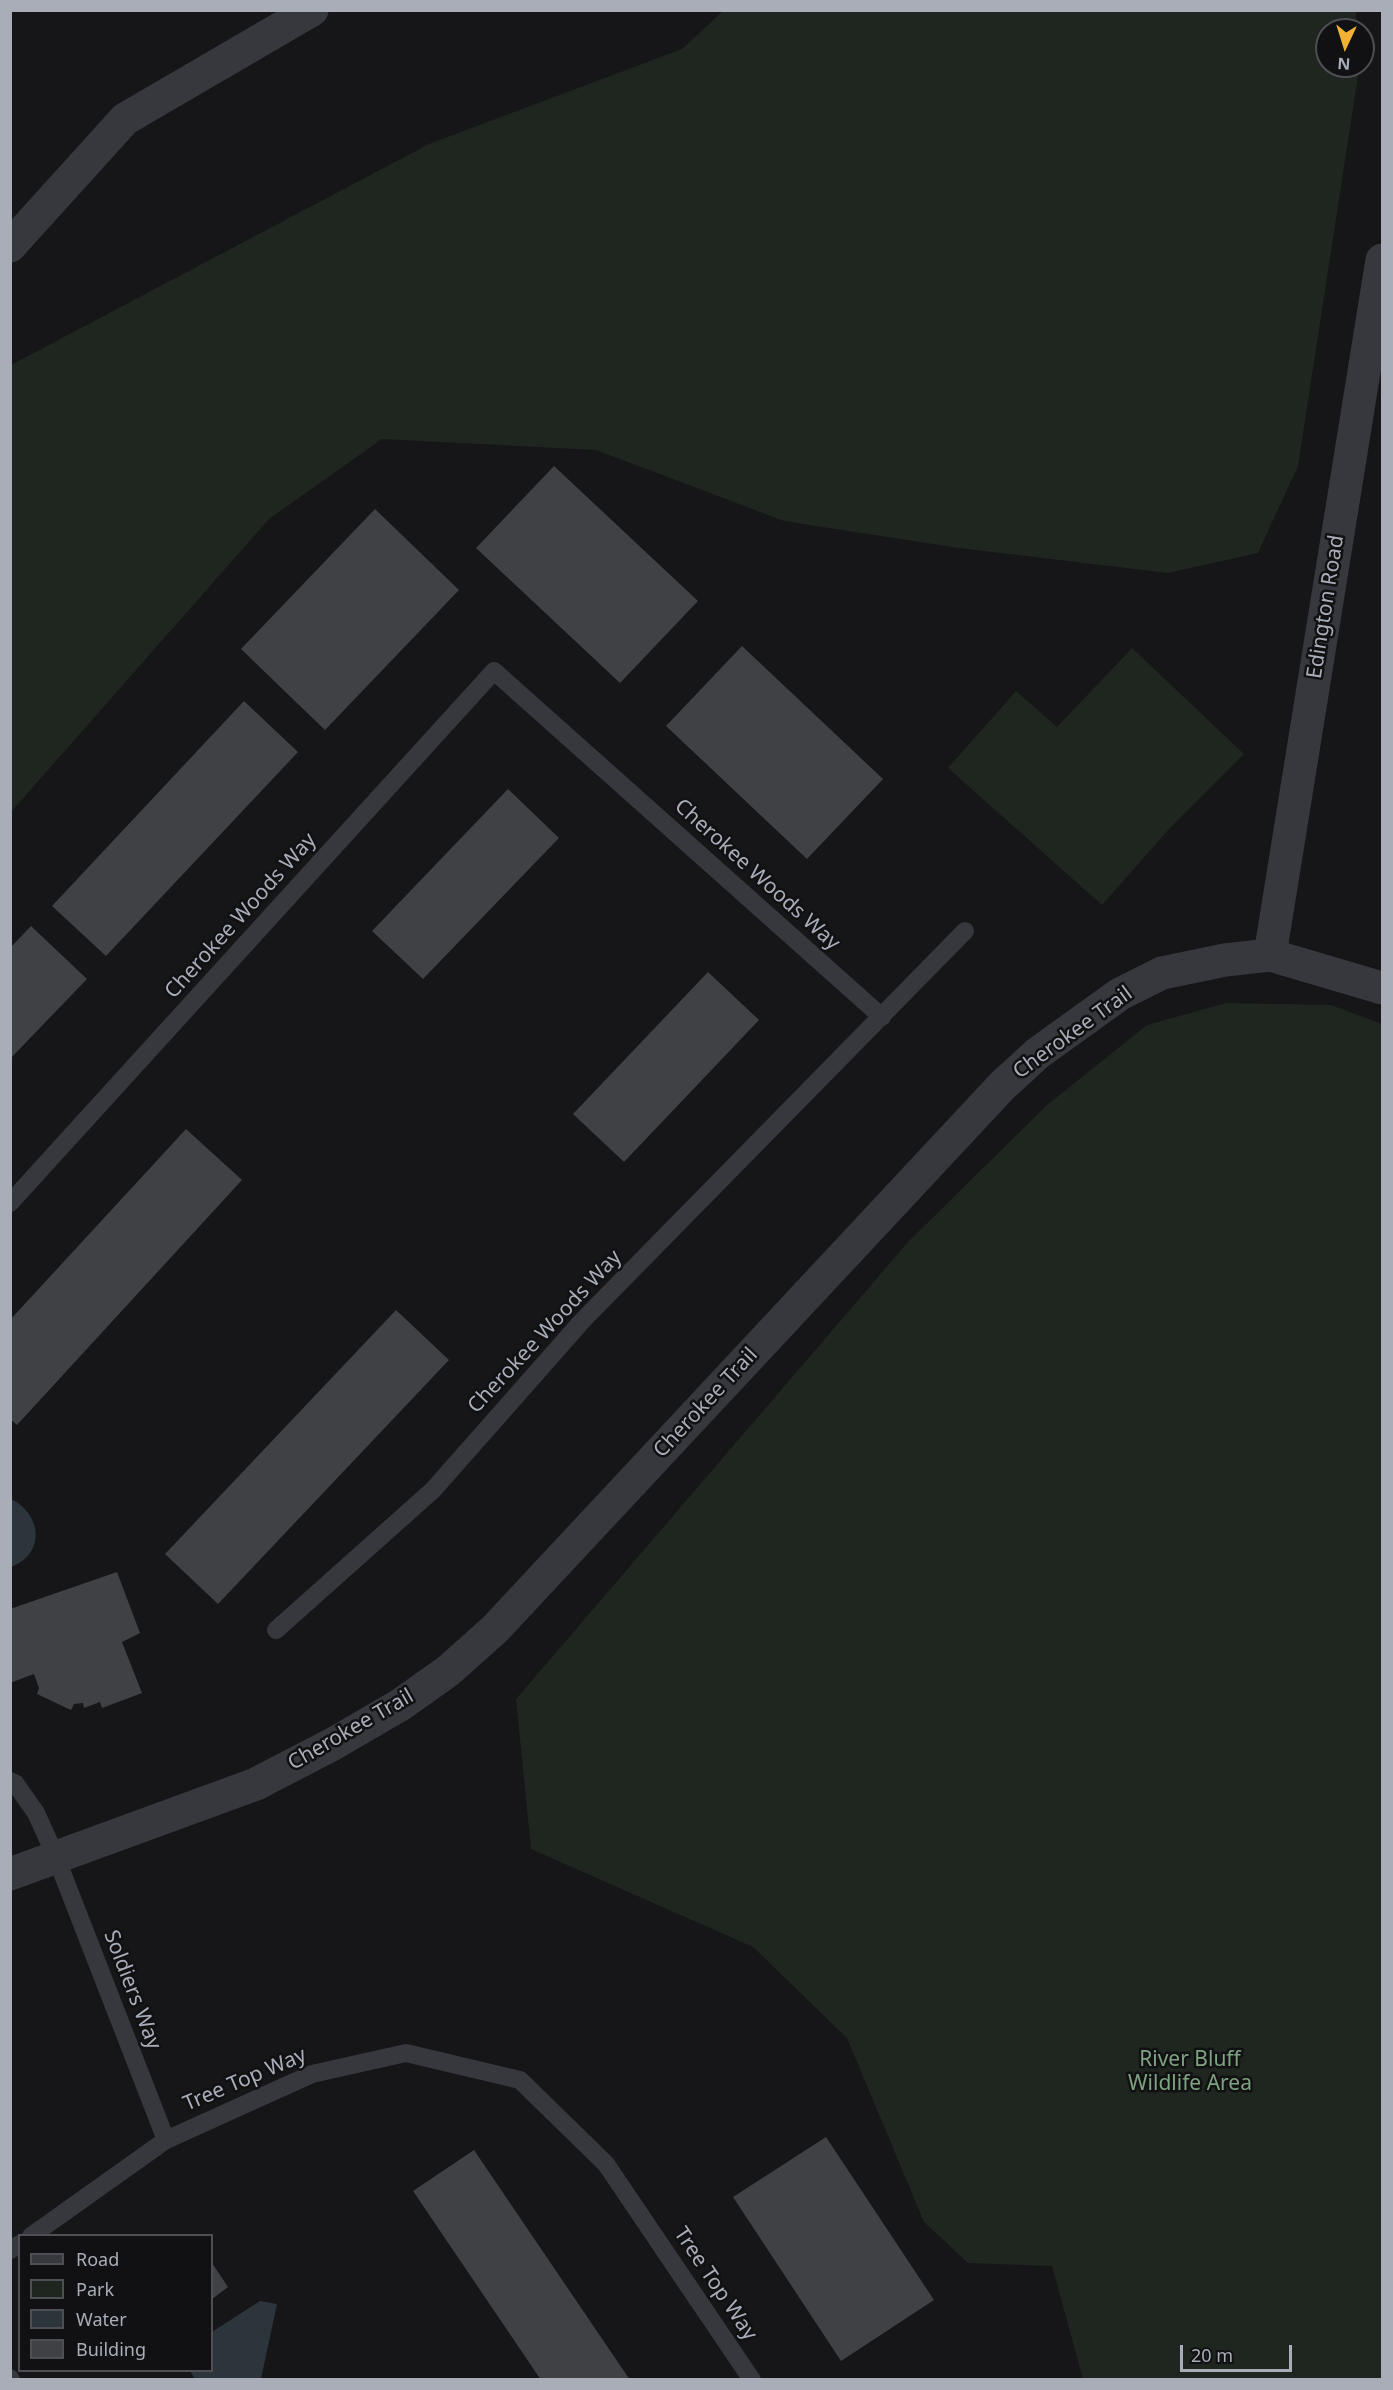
<!DOCTYPE html>
<html>
<head>
<meta charset="utf-8">
<style>
	body { margin:0 }
	#map { position:relative; width:1393px; height:2390px; overflow:hidden; background:#161618; font-family:"Noto Sans",sans-serif }
	canvas { display:block }
	.frame { position:absolute; inset:0; border:12px solid #a8adb8; pointer-events:none }
	.legend { position:absolute; left:18px; top:2234px; width:195px; height:138px; box-sizing:border-box; background:#111113; border:2px solid #4d4f55; margin:0; padding:8px 10px; list-style:none; font-size:18px; color:#a8adb8 }
	.legend li { display:flex; align-items:center; gap:12px; height:30px }
	.legend b { width:30px; border:2px solid #4d4f55 }
	.north { position:absolute; left:1315px; top:18px; width:60px; height:60px; box-sizing:border-box; background:#111113; border:2px solid #4d4f55; border-radius:50%; rotate:184deg; font-size:16px; font-weight:700; line-height:24px; text-align:center; color:#a8adb8 }
	.north::after { content:''; display:block; margin:auto; width:21px; height:27px; background:#f2b134; clip-path:polygon(50% 0,100% 100%,50% 72%,0 100%) }
	.scale { position:absolute; left:1180px; top:2345px; width:112px; height:27px; box-sizing:border-box; border:3px solid #a8adb8; border-top:0; padding-left:8px; font-size:18px; line-height:21px; white-space:nowrap; color:#a8adb8; -webkit-text-stroke:4px #111113; paint-order:stroke }
</style>
</head>
<body>
<div id="map">
<canvas width="1393" height="2390"></canvas>
<div class="frame"></div>
<ul class="legend">
<li><b style="height:8px;background:#37383d"></b>Road</li>
<li><b style="height:16px;background:#1e261f"></b>Park</li>
<li><b style="height:16px;background:#2c353c"></b>Water</li>
<li><b style="height:16px;background:#404145"></b>Building</li>
</ul>
<div class="north">N</div>
<div class="scale">20 m</div>
</div>
<script>
const ctx = document.querySelector('canvas').getContext('2d');
ctx.lineJoin = 'round';
function paint(path, color) { ctx.fillStyle = color; ctx.fill(path, 'evenodd'); }
function trace(path, color, width, dash) { ctx.strokeStyle = color; ctx.lineWidth = width; ctx.lineCap = dash ? 'butt' : 'round'; ctx.setLineDash(dash || []); ctx.stroke(path); }
function write(font, color, halo, rows, align = 'center') {
  ctx.font = font + ' "Noto Sans",sans-serif'; ctx.lineWidth = 5; ctx.setLineDash([]); ctx.textBaseline = 'middle'; ctx.strokeStyle = halo; ctx.fillStyle = color; for (const [text, x, y, turn = 0] of rows) {
    ctx.save(); ctx.translate(x, y); ctx.rotate((+turn || 0) * Math.PI / 180); ctx.textAlign = isNaN(turn) ? turn : align; if (halo) ctx.strokeText(text, 0, 0); ctx.fillText(text, 0, 0); ctx.restore();
  }
}
paint(new Path2D(`
	M723,11h633l1,19h-30v36h32v3l-61,397 -40,87 -90,20 -209,-25 -175,-27 -188,-71 -214,-11 -113,80 -258,293v-447l418,-221 253,-95z
	M1132,648l112,106 -74,74 -68,77 -154,-137 68,-77 41,36z
	M1226,1003l105,2 51,19v1355h-299l-31,-113 -84,-3 -44,-41 -77,-184 -94,-91 -222,-98 -15,-150 392,-457 139,-137 100,-80z`), '#1e261f');
paint(new Path2D(`
	M11,1499c31,15 35,55 0,68z
	M260,2301l17,3 -16,75h-66l-5,-8 22,-1v-38z`), '#2c353c');
paint(new Path2D(`
	M554,466l144,135 -78,82 -144,-135z
	M375,509l84,81 -134,140 -84,-81z
	M742,646l141,133 -76,80 -141,-133z
	M244,701l54,51 -192,204 -54,-50z
	M508,789l51,49 -136,141 -51,-48z
	M31,926l56,53 -77,80v-111z
	M708,972l51,48 -135,142 -51,-48z
	M186,1129l56,51 -225,245 -7,-6v-99z
	M396,1310l53,50 -231,244 -53,-50z
	M117,1572l23,61 -18,9 20,51 -40,15 -2,-6 -16,6 -1,-5 -9,1 -3,6 -34,-16 2,-6 -5,-14 -24,9v-74z
	M826,2137l108,163 -93,61 -108,-164z
	M474,2150l156,230h-89l-128,-189z
	M212,2263l16,24 -16,12z`), '#404145');
trace(new Path2D(`
	M10,1203l484,-532 388,346
	M276,1630l157,-140 150,-170 382,-389
	M10,1781l5,2 21,30 20,44 110,283
	M31,2236l135,-96 146,-66 94,-21 114,27 86,84 146,216
	M10,2250l10,-6
	M10,2378l1,2`), '#37383d', 18);
trace(new Path2D(`
	M10,246l115,-127 187,-109`), '#37383d', 33);
trace(new Path2D(`
	M1270,955l112,-695
	M10,1874l246,-90 77,-40 67,-39 48,-34 47,-42 507,-543 36,-33 82,-59 42,-21 63,-13 45,-5 112,33`), '#37383d', 33);
write('21px', '#a8adb8', '#111113', [
	["Edington Road",1326,607,-81],
	["Cherokee Woods Way",757,875,42],
	["Cherokee Woods Way",241,916,-48],
	["Cherokee Trail",1073,1033,-36],
	["Cherokee Woods Way",545,1332,-47],
	["Cherokee Trail",706,1403,-47],
	["Cherokee Trail",351,1730,-30],
	["Soldiers Way",132,1990,69],
	["Tree Top Way",245,2080,-23],
	["Tree Top Way",715,2284,56]
]);
write('21px', '#7fa381', '#111113', [
	["River Bluff",1190,2060],
	["Wildlife Area",1190,2084]
]);
</script>
</body>
</html>
